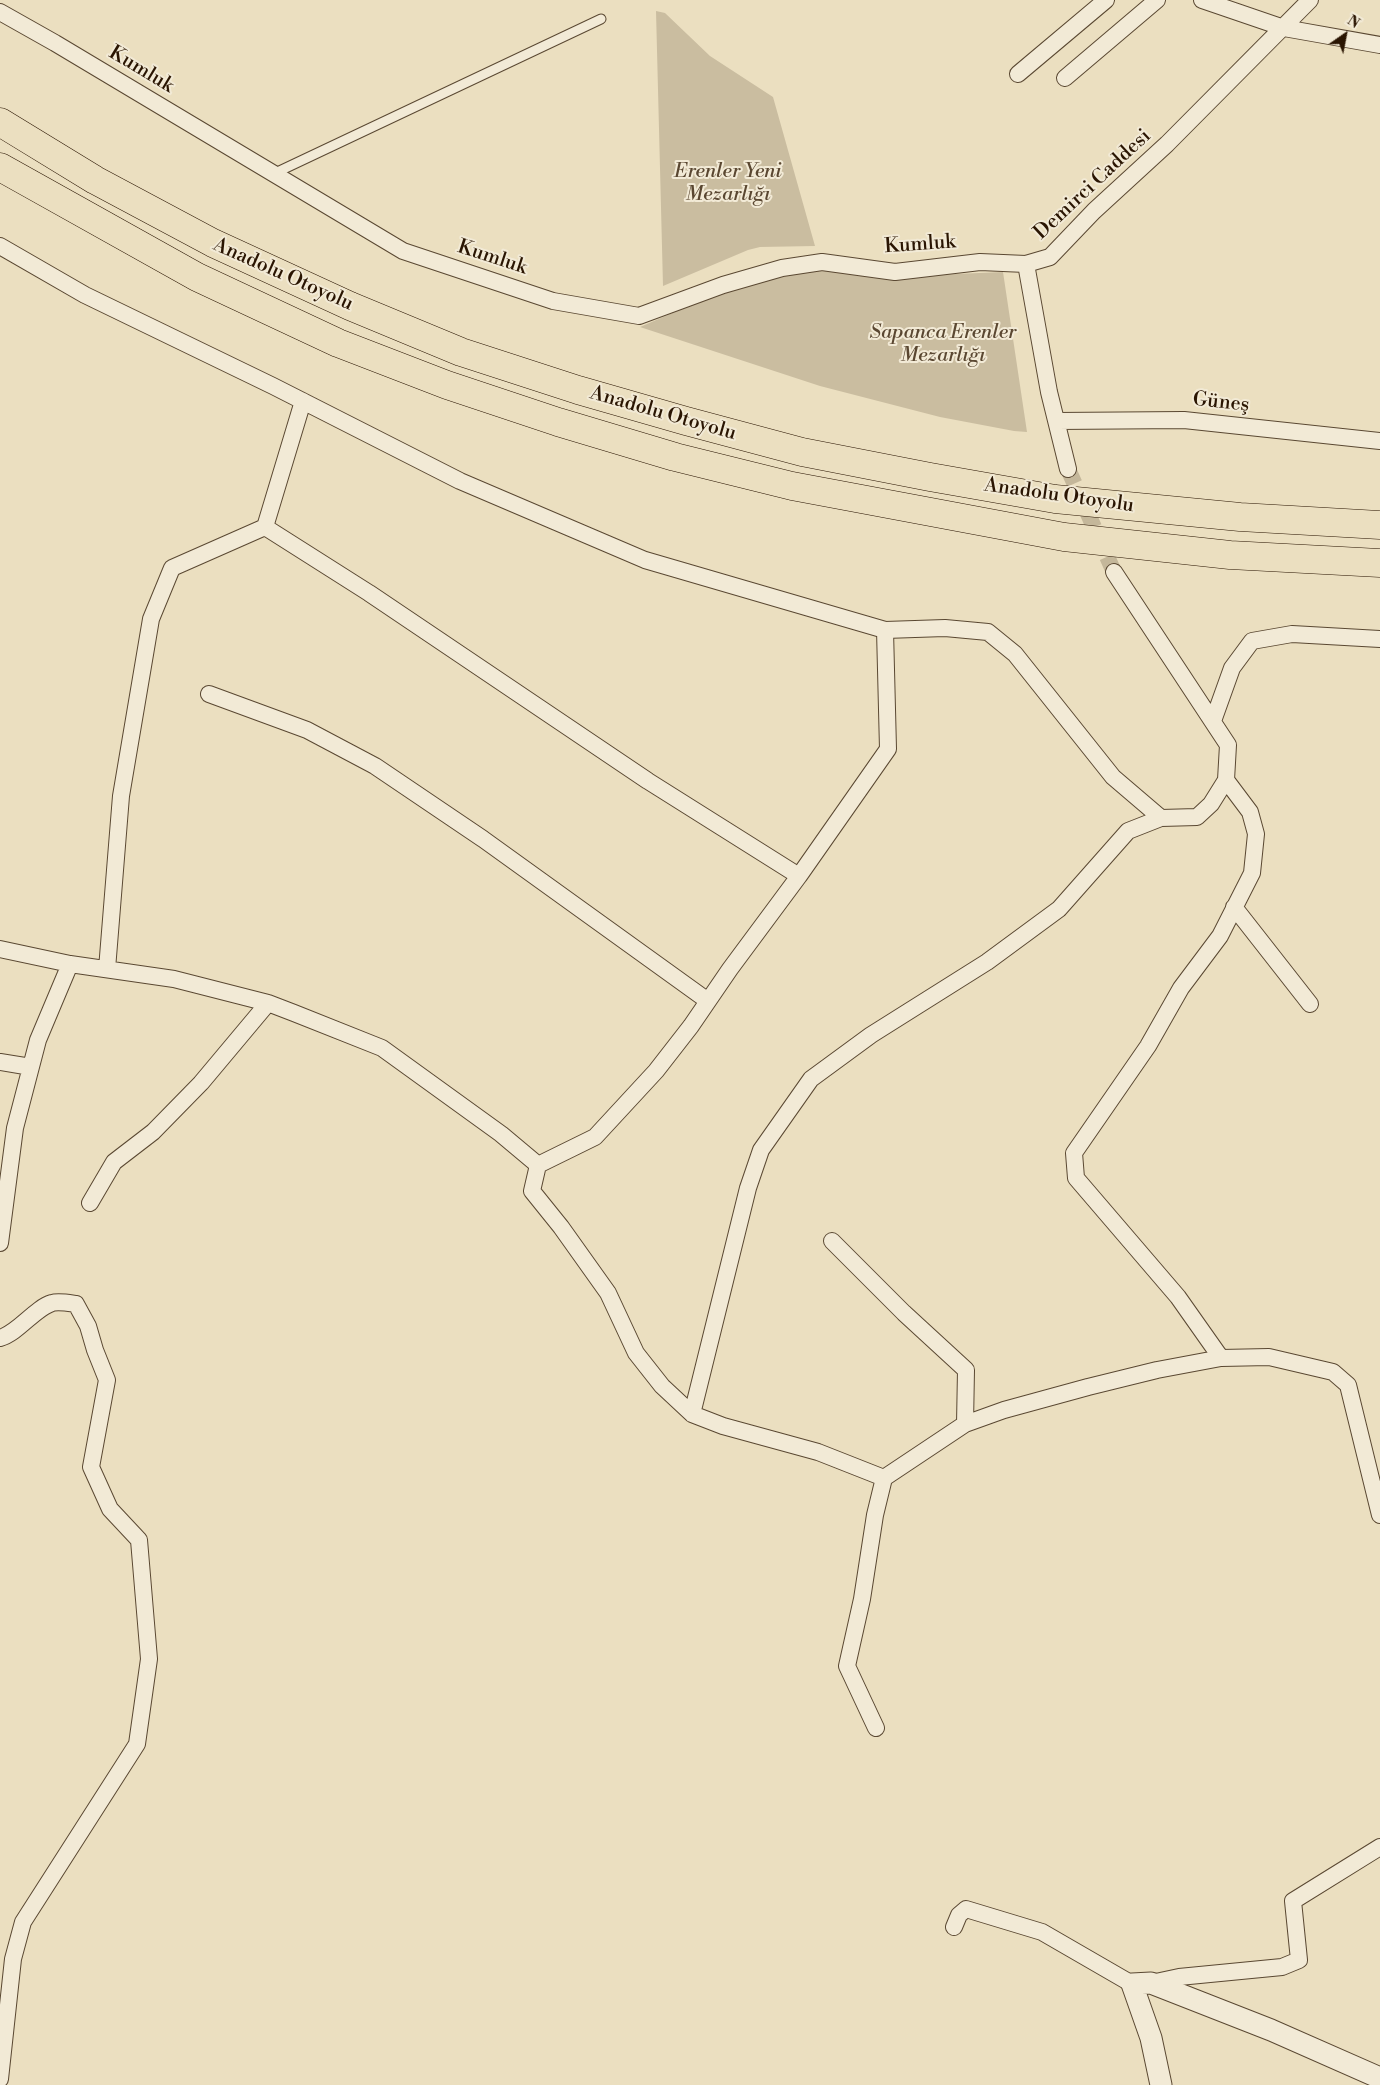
<!DOCTYPE html>
<html>
<head>
<meta charset="utf-8">
<style>
	body { margin:0 }
	#map { position:relative; width:1380px; height:2085px; overflow:hidden; background:#ebdfc0; font-family:"Libre Bodoni",serif }
	canvas { display:block }
	.north { position:absolute; left:1320px; top:10px; width:50px; height:50px; -webkit-text-stroke:4px #f2ead6; paint-order:stroke; rotate:33deg; font-size:14px; font-weight:700; line-height:20px; text-align:center; color:#2a1502 }
	.north::after { content:''; display:block; margin:auto; width:18px; height:22px; background:#2a1502; clip-path:polygon(50% 0,100% 100%,50% 72%,0 100%) }
</style>
</head>
<body>
<div id="map">
<canvas width="1380" height="2085"></canvas>
<div class="north">N</div>
</div>
<script>
const ctx = document.querySelector('canvas').getContext('2d');
ctx.lineJoin = 'round';
function paint(path, color) { ctx.fillStyle = color; ctx.fill(path, 'evenodd'); }
function trace(path, color, width, dash) { ctx.strokeStyle = color; ctx.lineWidth = width; ctx.lineCap = dash ? 'butt' : 'round'; ctx.setLineDash(dash || []); ctx.stroke(path); }
function write(font, color, halo, rows, align = 'center') {
  ctx.font = font + ' "Libre Bodoni",serif'; ctx.lineWidth = 4; ctx.setLineDash([]); ctx.textBaseline = 'middle'; ctx.strokeStyle = halo; ctx.fillStyle = color; for (const [text, x, y, turn = 0] of rows) {
    ctx.save(); ctx.translate(x, y); ctx.rotate((+turn || 0) * Math.PI / 180); ctx.textAlign = isNaN(turn) ? turn : align; if (halo) ctx.strokeText(text, 0, 0); ctx.fillText(text, 0, 0); ctx.restore();
  }
}
paint(new Path2D(`
	M656,11l9,2 45,43 63,41 42,149 -55,1 -12,3 -85,36z
	M823,268l84,8 96,-4 24,160 -13,-1 -74,-14 -120,-31 -180,-59 88,-38z`), '#cabda0');
trace(new Path2D(`
	M1068,469l46,103`), '#c4b79a', 16, [16, 8]);
const service = new Path2D(`
	M273,174l328,-155`);
const minor = new Path2D(`
	M1202,0l82,28 96,17
	M0,12l55,31 348,208 150,50 86,15 84,-31 59,-17 40,-6 73,10 85,-10 46,2
	M1018,74l88,-74
	M1065,78l92,-78
	M0,246l85,49 188,91 187,95 185,79 240,70 60,-2 43,4 27,22 98,123 48,41 36,-1 14,-13 15,-24 2,-35 -114,-173
	M303,401l-38,126 104,66 279,188 151,95
	M1057,421l127,-1 196,21
	M1068,469l-19,-77 -23,-128 24,-7 44,-46 73,-67 143,-144
	M209,694l98,36 68,36 108,73 225,162
	M1213,721l19,-53 20,-27 40,-7 88,5
	M1234,907l76,97
	M0,949l70,15 104,15 94,24 26,10 88,35 119,86 37,31
	M107,969l14,-173 30,-177 21,-51 93,-41
	M0,1062l31,5
	M90,1203l24,-41 39,-30 48,-49 67,-80
	M832,1241l72,72 62,57 -1,54
	M0,1243l15,-115 23,-88 32,-76
	M0,1338c18,-5 35,-30 52,-35 6,-2 17,0 24,1l12,22 7,24 12,30 -16,87 19,42 29,31 10,119 -12,85 -114,178 -10,37 -13,120
	M1221,1358l48,-1 64,15 15,13 32,130
	M692,1414l56,-226 13,-38 50,-71 60,-44 116,-73 72,-53 69,-78 33,-13
	M884,1478l81,-54 39,-14 84,-23 69,-17 64,-12 -43,-61 -102,-119 -2,-25 74,-107 33,-58 39,-52 32,-63 4,-39 -6,-22 -24,-32
	M876,1728l-29,-62 15,-67 13,-84 9,-37 -66,-26 -95,-26 -31,-12 -30,-28 -26,-33 -28,-60 -47,-66 -29,-36 6,-26 57,-28 61,-66 35,-45 39,-57 69,-93 89,-127 -3,-119
	M954,1927l5,-12 7,-6 76,23 90,52
	M1151,1983l28,-6 103,-10 17,-7 -6,-59 87,-54`);
const tertiary = new Path2D(`
	M1161,2085l-10,-47 -19,-54 19,-1 120,47 109,48`);
const motorway = new Path2D(`
	M0,122l95,58 118,63 137,63 111,46 117,38 108,31 116,31 128,25 125,22 185,18 140,8
	M0,167l197,110 141,66 109,42 111,37 117,35 117,29 272,51 166,18 150,8`);
trace(service, '#5a4832', 11);
trace(minor, '#5a4832', 18);
trace(tertiary, '#5a4832', 23);
trace(motorway, '#2a1502', 29);
trace(service, '#f2ead6', 9);
trace(minor, '#f2ead6', 16);
trace(tertiary, '#f2ead6', 21);
trace(motorway, '#ebdfc0', 28);
write('20px', '#2a1502', '#f2ead6', [
	["Kumluk",141,70,31],
	["Demirci Caddesi",1093,185,-43],
	["Kumluk",920,245,-4],
	["Kumluk",492,258,18],
	["Anadolu Otoyolu",283,275,24],
	["Güneş",1221,403,6],
	["Anadolu Otoyolu",663,414,16],
	["Anadolu Otoyolu",1059,496,8]
]);
write('italic 20px', '#5a4731', '#f2ead6', [
	["Erenler Yeni",728,172],
	["Mezarlığı",728,195],
	["Sapanca Erenler",943,333],
	["Mezarlığı",943,356]
]);
</script>
</body>
</html>
